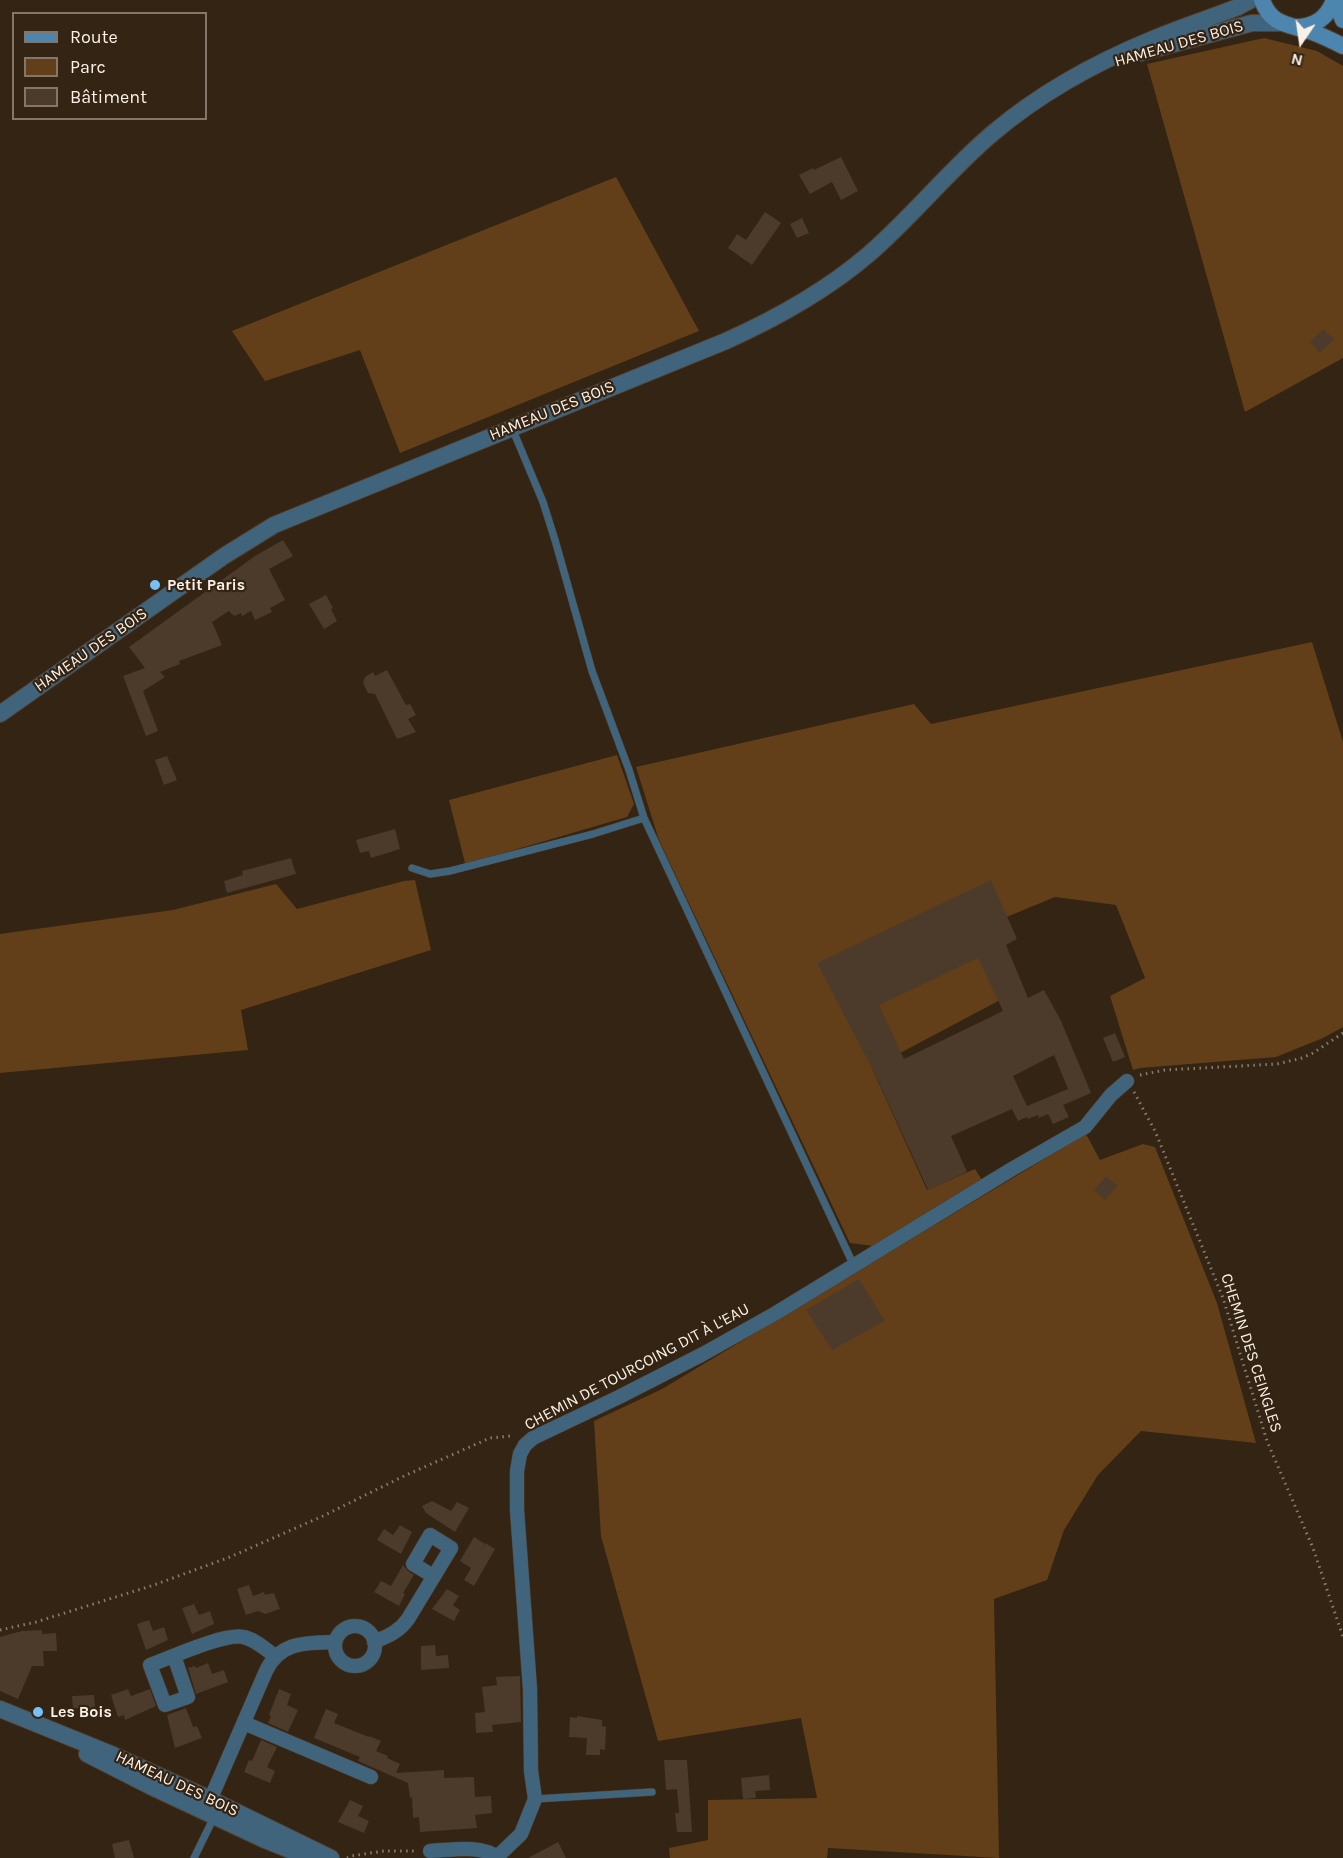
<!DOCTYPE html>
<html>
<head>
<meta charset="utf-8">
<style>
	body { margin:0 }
	#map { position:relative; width:1343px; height:1858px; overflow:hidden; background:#342414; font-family:Karla,sans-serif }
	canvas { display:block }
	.legend { position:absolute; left:12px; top:12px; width:195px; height:108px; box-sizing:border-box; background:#342414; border:2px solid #847668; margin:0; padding:8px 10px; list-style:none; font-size:18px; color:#fbf0e5 }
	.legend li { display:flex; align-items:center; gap:12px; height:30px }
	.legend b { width:30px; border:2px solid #847668 }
	.north { position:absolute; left:1271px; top:12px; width:60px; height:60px; -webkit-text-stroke:4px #342414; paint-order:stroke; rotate:193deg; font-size:16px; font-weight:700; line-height:24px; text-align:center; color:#fbf0e5 }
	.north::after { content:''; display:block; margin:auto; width:21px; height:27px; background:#fbf0e5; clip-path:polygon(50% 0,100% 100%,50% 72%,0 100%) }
</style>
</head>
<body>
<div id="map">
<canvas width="1343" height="1858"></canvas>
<ul class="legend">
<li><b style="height:8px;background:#4c85ad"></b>Route</li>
<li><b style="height:16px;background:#623f18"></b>Parc</li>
<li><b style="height:16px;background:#4c3b2a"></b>Bâtiment</li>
</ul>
<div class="north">N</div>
</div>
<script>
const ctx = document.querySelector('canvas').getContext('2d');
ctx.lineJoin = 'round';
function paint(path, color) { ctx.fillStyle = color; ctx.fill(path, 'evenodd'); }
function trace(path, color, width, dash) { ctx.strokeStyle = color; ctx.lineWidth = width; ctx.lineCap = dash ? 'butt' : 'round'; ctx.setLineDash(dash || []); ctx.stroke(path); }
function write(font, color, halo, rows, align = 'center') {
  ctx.font = font + ' Karla,sans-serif'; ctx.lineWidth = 4.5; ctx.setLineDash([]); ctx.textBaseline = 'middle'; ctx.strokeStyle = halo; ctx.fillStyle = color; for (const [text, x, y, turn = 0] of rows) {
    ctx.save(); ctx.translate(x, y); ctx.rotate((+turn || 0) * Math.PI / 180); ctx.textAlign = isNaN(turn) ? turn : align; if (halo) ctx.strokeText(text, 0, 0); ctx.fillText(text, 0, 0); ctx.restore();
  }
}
paint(new Path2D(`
	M1264,38l53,13 26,15v292l-98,54 -98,-348z
	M616,177l83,154 -299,122 -40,-103 -95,31 -33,-50z
	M1312,642l31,100v285l-20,11 -47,19 -136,11 -7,2 -23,-74 35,-18 -29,-73 -61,-8 -63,26 25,68 -145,77 55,122 48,-21 7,11 -108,66 -24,-3 -191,-403 -23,-73 278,-63 17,20z
	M617,755l17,49 -7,13 -154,45 -8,1 -16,-63z
	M415,880l16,70 -190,60 7,40 -248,23v-139l173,-24 103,-26 21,25 107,-28z
	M1086,1134l14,26 43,-16 12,3 62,156 39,140 -115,-12 -43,44 -34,55 -17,50 -53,19 5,259 -171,-10 -1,10h-157l-1,-10 39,-8v-40l109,-2 -16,-80 -143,23 -57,-205 -7,-115 68,-32z`), '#623f18');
paint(new Path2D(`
	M841,157l17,34 -17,9 -9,-18 -22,12 -11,-19 14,-7 1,2z
	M765,212l16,11 -29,42 -24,-17 9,-14 9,6z
	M802,218l7,15 -12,5 -7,-14z
	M1323,329l11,10 -14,14 -10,-11z
	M283,540l10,16 -24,13 16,31 -15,8 2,4 -17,8 -4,-9 -9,5 -1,-3 -7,3 -5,-5 -17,11 10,23 -43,16 1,3 -20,8 5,5 -22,14 15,40 -12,5 -23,-60 22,-8 -16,-21 126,-91z
	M326,595l7,13 -2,1 6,12 -13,8 -15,-25z
	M387,670l19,35 4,-1 6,11 -8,4 8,13 -19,7 -22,-45 -7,-1 -5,-10 2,-6 8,-5 2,4z
	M167,756l10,24 -13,5 -9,-25z
	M395,829l5,20 -29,9 -2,-7 -9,2 -4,-13z
	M291,858l5,16 -69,19 -3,-12 19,-6 -1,-4z
	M991,880l26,59 -11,6 22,53 16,-8 17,31 30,72 -28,12 6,12 -16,7 -5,-10 -9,4 -1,-3 -10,4 -1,-2 -9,4 -6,-12 -61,27 16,36 -39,18 -54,-118 -57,-109zM978,958l25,53 -99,48 -25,-54zM1054,1055l14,34 -41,17 -14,-30z
	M1115,1033l10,24 -12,5 -10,-24z
	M1106,1176l12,10 -13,14 -11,-10z
	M859,1279l26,42 -53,29 -26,-40z
	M432,1501l19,10 6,-9 12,6 -14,24 -29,-19 -4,-7z
	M400,1525l12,7 -11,22 -24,-14 7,-11 9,6z
	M474,1537l11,7 -6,10 6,-11 10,6 -21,37 -10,-6 7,-12 -11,-7z
	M403,1565l5,6 6,4 -11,18 2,1 -6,12 -25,-14 7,-11 10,5z
	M249,1585l4,11 11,-4 1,3 9,-2 6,16 -15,5 -7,-3 -12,4 -9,-26z
	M447,1589l12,7 -6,9 7,5 -6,11 -22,-12z
	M194,1604l5,11 11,-4 4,13 -22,10 -10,-26z
	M149,1620l4,11 11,-4 4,13 -22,10 -9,-26z
	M42,1630v4l14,-1 1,18h-14l1,15h-12l-14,33 -18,-8v-54l22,-6z
	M435,1645l1,11 12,-1 1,13 -28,2v-24z
	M208,1663l4,11 12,-4 4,12 -32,12 -8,-26 7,-2 1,2z
	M520,1676l1,46 -29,3 1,7 -17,1 -1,-20 10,-1 -3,-25 15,-2 -1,-8z
	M128,1689l3,7 19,-7 6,17 -31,14 -1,-5 -6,2 -7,-22z
	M279,1689l12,5 -4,11 11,5 -10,22 -20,-9 3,-7 -2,-1z
	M94,1695l1,13h-22l-1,-12z
	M186,1708l7,19 4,-1 5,12 -27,10 -8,-33z
	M326,1709l12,5 -4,9 35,14v-1l12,5 -5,10 12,5 -1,2 13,6 -4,9 48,-3v8l30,-1 1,20 16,-1 1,17 -17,2 2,13 -57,4 -1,-15 -6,1 -1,-21 -2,1 -2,-15 -50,-22 2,-4 -46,-19z
	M577,1716l25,4v6l4,1 -1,23 -5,-1v6h-14l1,-17 -18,-1 1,-20 7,1z
	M261,1740l16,7 -10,20 8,4 -5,12 -26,-11 5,-12 3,1z
	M664,1760h23l5,72h-15l-2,-19h4l-2,-24 -11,1z
	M769,1775l1,15 -15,1 1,7 -13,1 -2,-21z
	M350,1800l13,6 -5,10 11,5 -5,12 -26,-11z
	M129,1840l5,18h-19l-3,-14z
	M558,1842l8,16h-38z`), '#4c3b2a');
const service = new Path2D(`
	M512,428l31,74 12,38 37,131 37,99 15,48 210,448
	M412,868l18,6 20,-3 143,-37 51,-16
	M535,1799l117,-7
	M194,1858l20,-41`);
const minor = new Path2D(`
	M335 1646a20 20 0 1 1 40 0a20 20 0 1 1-40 0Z
	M374,1642c14,-6 25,-10 34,-23l43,-71 -21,-13 -17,29 20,12
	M174,1656l14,41 -23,8 -15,-40c20,-7 74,-32 93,-28 12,2 22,12 32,19
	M244,1723l127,54
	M207,1807l59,-136c14,-30 40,-28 69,-29
	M430,1851c22,-1 51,-7 69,7
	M498,1856l23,-22 14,-35 -4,-28 -1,-82 -13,-179v-39l3,-17 5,-9 8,-7 86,-41 84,-43 73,-41 236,-144 73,-42 26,-32 16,-14`);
const tertiary = new Path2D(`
	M1140,53l112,-30h28
	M0,714l224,-158 50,-31 452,-184c51,-23 100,-50 143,-87 44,-38 80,-84 124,-121 46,-39 104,-71 160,-94 28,-12 57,-21 85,-32l13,-7
	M0,1709l111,45 99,45 121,59
	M87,1754l65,33 113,53 45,18`);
const secondary = new Path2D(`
	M1262,0c9,26 27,24 50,32 11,4 21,9 31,14
	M1335,0l8,20
	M1296,27c19,0 32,-10 38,-27`);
trace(service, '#504131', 8);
trace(minor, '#504131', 15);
trace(tertiary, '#504131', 18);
trace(secondary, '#504131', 18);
trace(new Path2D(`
	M1140,1075l25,-5 112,-6 25,-6 11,-5 30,-20
	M1134,1092l21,39 68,167 44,143 46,107 30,89
	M0,1630l36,-8 118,-37 76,-28 93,-41 81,-40 86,-38 21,-2 3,1
	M347,1858l4,-2 33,-5h32`), '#8b7d6f', 3, [1.5, 4.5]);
trace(service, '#41647d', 7);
trace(minor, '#41647d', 14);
trace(tertiary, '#41647d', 16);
trace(secondary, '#4c85ad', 16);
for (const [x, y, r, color] of [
	[155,585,6,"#75c0f6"],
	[38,1712,6,"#75c0f6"]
]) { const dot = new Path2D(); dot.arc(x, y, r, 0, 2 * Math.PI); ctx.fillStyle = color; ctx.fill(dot); trace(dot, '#342414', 2); }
write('16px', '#fbf0e5', '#342414', [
	["HAMEAU DES BOIS",1179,44,-16],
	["HAMEAU DES BOIS",552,411,-22],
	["HAMEAU DES BOIS",91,650,-35],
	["CHEMIN DES CEINGLES",1251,1353,72],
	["CHEMIN DE TOURCOING DIT À L'EAU",637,1367,-28],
	["HAMEAU DES BOIS",177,1784,25]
]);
write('bold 16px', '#fbf0e5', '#342414', [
	["Petit Paris",167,585],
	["Les Bois",50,1712]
], 'left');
</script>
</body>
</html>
